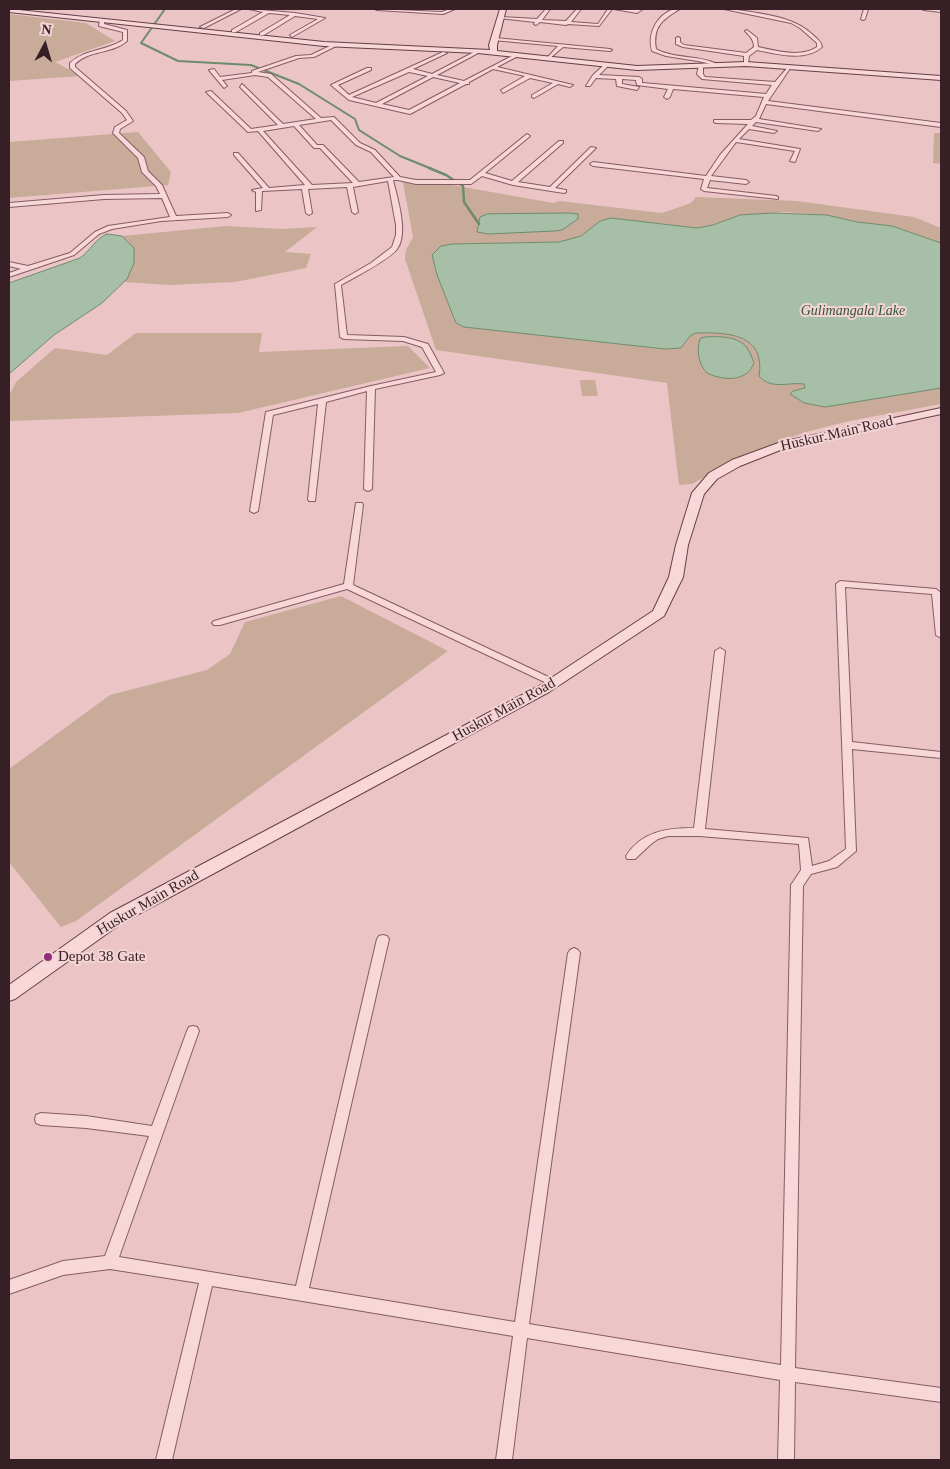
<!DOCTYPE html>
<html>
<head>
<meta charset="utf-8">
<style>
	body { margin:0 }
	#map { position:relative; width:950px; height:1469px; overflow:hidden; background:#ebc4c6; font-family:Georgia,serif }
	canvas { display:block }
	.frame { position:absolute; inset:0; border:10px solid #361f25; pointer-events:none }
	.north { position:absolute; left:20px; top:20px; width:50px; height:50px; -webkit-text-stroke:4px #f3d3d5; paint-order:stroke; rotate:6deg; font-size:14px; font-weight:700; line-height:20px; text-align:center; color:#361f25 }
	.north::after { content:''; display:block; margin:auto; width:18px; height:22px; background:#361f25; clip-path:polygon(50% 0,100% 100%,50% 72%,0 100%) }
</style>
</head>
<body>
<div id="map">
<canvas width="950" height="1469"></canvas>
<div class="frame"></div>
<div class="north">N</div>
</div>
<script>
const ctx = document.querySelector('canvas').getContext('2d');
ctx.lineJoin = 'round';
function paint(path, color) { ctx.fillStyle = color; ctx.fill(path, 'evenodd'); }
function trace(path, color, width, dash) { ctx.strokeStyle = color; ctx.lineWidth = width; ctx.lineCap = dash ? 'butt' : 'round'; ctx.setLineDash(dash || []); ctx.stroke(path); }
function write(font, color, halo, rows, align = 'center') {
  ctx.font = font + ' Georgia,serif'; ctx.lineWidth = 4; ctx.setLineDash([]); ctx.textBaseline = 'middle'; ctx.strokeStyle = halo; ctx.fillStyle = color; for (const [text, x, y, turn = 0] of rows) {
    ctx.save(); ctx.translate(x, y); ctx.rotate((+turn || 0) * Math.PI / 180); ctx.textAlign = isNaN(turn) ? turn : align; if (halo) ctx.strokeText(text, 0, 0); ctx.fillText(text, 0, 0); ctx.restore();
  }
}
paint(new Path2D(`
	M9,14l77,9 29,18 -60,21 26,14 -72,5z
	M138,132l33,40 -3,13 -159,13v-56z
	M934,133h7v31l-8,-1z
	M403,182l49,3 101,18 7,-2 102,12 29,-10 5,-6 101,4 117,16 27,11v15l-49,-17 -35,-4 -30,-7 -43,-3 -44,3 -27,10 -16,3 -38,-5 -59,-2 -19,15 -22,6 -107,2 -20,11 5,20 19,48 8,4 201,22 16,-1 10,-13 5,-2c32,-1 70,1 63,43l45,8 2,4 -13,3 -3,3 14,9 21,4 116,-19v16l-92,17 -43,11 -60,22 -54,30 -13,1 -12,-102 -231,-33 -31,-91 1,-9 7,-13z
	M226,226l56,3 35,-2 -32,25 26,2 -5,14 -71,14 -66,3 -46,-3 4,-3 2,-37 -7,-6z
	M136,333h126l-3,19 149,-6 22,22 -192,45 -229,8v-25l7,-14 39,-34 52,7z
	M580,380h15l3,16h-16z
	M341,596l107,55 -372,270 -15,6 -52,-65v-93l101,-74 97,-25 23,-16 15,-32z`), '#c9ab99');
const water = new Path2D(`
	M569,213l9,1v5l-16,11 -7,1 -67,3 -11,-2 3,-15 7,-3z
	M774,213l53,2 30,7 35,4 49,17v145l-116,19 -21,-4 -14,-9 3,-3 12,-3 -1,-4c-16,-2 -33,6 -45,-8 7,-42 -31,-44 -63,-43l-5,2 -10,13 -16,1 -201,-22 -8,-4 -19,-48 -5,-20 9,-9 11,-2 107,-2 22,-6 19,-15 11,-3 86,10 16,-3 27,-10z
	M107,234l15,2 12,12v15l-7,16 -25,24 -48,32 -45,39v-91l71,-25c10,-7 16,-20 27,-24z
	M705,337c13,-1 34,-1 42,11 3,4 5,10 7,15 -7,19 -30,18 -47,10 -8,-8 -11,-22 -7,-34z`);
paint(water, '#a7bfa6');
trace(water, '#6d8c6e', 1);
trace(new Path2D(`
	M165,9l-24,34 37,18 73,4 48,19 56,35 4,11 41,26 32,13`), '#6d8c6e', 2);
trace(new Path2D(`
	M429,168l17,7 17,11 1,16 15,22`), '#6d8c6e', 2.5);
const street = new Path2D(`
	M236,9h5l-37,19 -4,-1z
	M249,9l46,4 30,5 -33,19 -2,-2 28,-16 -23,-3 -31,19h-4v-2l30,-18 -21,-2 -33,19h-4v-2l31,-18z
	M375,9l67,3 8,-3h5l-12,5 -66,-4z
	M546,9h4l-8,11 24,1 11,-12h4l-10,13 27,2 10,-15h4l-13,17 -31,-2 -2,1 -26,-3 -4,3 -2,-1 1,-2 -36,-4 2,-1 36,2z
	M614,9l22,1 7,-1 -6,4z
	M674,9h6c-17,10 -28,18 -24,40 18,10 40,6 59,14v2l-17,-4 -32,-5 -14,-5c-5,-18 5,-36 22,-42z
	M724,9h8c27,5 60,6 81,26 4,4 8,6 9,12 -17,15 -45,7 -65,3l-8,6 -1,8 -2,1 -2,-1v-8l-61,-9 -7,-3v-6l2,-1 2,1v4l4,3 62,8 8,-6c0,-7 -4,-11 -9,-16l2,-1 10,8 1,9c19,4 43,11 59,0v-4l-17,-15 -9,-5z
	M864,9h4l-3,10 -2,1 -2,-1z
	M922,9l19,1v2l-17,-2z
	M100,20h4v4l23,6v11c-15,13 -38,9 -52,23v3l51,44 7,10 -13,8 -1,4 25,24 4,14 14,14 14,31 52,-3 3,2 -3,2 -67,4 -49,8 -13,5 -25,21 -65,22v-4l12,-4 -12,-3v-4l19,4 42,-13 25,-21 13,-6 62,-9 -8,-19 -58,1 -95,8v-4l95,-8 56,-1 -4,-8 -14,-14 -4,-14 -25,-25 2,-6 12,-7 -5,-7 -52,-45v-5c15,-14 36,-12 53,-23v-8l-24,-6z
	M495,38l115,11 2,1 -2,1 -47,-4 -14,12 -2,-1 11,-12 -65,-6z
	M334,44l2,2 -22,11 -15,1 -41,14 13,2 50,44 13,-1 26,26 15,7 25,27 16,3h54l57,-46 3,2 -1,1 -44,36 27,8 47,-40h4v2l-45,39 32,5 41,-40 5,1 -41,40 11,2v2l-2,1 -51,-8 -31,-9 -11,8h-55l-18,-4h-5c4,17 16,54 4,69 -8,11 -42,28 -56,36l6,50 57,2 24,7 16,29 -4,2 -65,14 -3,100 -4,2 -4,-2 3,-98 -41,11 -11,99h-6l-1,-2 10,-95 -45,11 -15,96 -4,2 -4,-2 16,-99 105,-26 65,-14 -14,-25 -19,-6 -59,-2 -4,-2 -5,-53 36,-21 21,-16 4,-12v-10l-8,-44 -35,6 5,25 -3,2 -3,-2 -5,-25 -39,2 4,24 -3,2 -3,-2 -4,-24 -40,2 -1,19 -5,1v-19l-4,-2 11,-2 -29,-33v-2h4l31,35 36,-3 -47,-54 -10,1 -42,-40 5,-1 40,38 27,-4 -38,-38 2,-3 41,40 33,-5 -48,-42 -13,-2 -33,5 5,6 -3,2 -15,-18 5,-1 6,8 32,-4v-2l44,-15 15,-1zM331,120l25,25 15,7 23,25 -35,5 -36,-37h-6l-18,-20zM294,126l20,22h6l33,35 -41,2 -49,-54z
	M478,50l2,2 -43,23 27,6 52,-27 2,2 -21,11 76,18 -3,2 -12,-3 -24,14 -2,-1v-2l21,-12 -23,-5 -27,15 -2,-3 24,-14 -32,-7 -24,13v2h-3l-56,30 -61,-14 -18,-15 36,-17h4v2l-33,15 11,10 94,-43 4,1 -34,16 19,5zM409,72l19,4 -52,27 -24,-6zM433,77l27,6 -51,27 -27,-6z
	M605,64l4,1 -10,10 40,2 3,2v4h1l123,11 6,-9 -70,-6 -5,-5 2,-9 2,-1 2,1v9l2,3 70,5 14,-16 2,1 -23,34 173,22v4l-175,-23 -7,15 62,10 -3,2 -62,-9 -4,4 25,5 -3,2 -25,-4 -10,10 61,10 -5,13 -5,-1 5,-10 -59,-9 -25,34 35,4 3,2 -3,2 -36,-4 -3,8 69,8 2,1v2l-74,-8 -3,-2 3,-10 -111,-13 -3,-2 3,-2 113,14 14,-21 28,-31 -32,-1 -2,-1v-2h37l5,-4 8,-19 -91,-8 -3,8 -3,2 -3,-2 4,-8 -31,-4 -1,-5 -14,-1v5l17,3 -2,3 -20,-4 -1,-7 -20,-1 -6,8h-4l7,-11z
	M356,503h6l1,2 -10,80 204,96 2,2 -2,2h-6l-204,-96 -127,36h-6l-2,-2 2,-2 130,-37z
	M840,581l96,8 4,3 1,46 -5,-3 -4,-41 -87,-7 7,155 89,10v6l-89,-9 4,102 -19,16 -26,7 -8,12 -8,482 146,20v14l-146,-20 -1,78h-16l2,-80 -253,-42 -15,122h-16l17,-124 -301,-50 -40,174h-16l43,-177 -89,-14 -47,6 -54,19v-14l54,-19 42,-5 44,-120 -63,-8 -45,-3 -5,-2 -1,-4 1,-4 5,-2 45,3 66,10 35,-95 2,-4 4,-1 4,1 2,4 -80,226 177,29 81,-347 2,-3 4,-1 4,1 2,3 -80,349 206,34 53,-369 2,-3 4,-2 4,2 2,3 -51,371 252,41 10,-480 10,-15 -2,-26 -100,-8h-31l-10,3 -7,5 -16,15h-8l-1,-3c16,-25 41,-28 68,-28l21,-177 5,-3 5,3 -20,178 103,9 4,28 17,-5 17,-12 -10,-265z`);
const secondary = new Path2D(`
	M9,9l315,33 166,8 -1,-5 11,-36h6l-9,36v6l140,15 109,-4 195,14v4l-195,-14 -109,4 -159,-17 -154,-7 -315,-34z
	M941,408v6l-153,33 -48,19 -23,13 -13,15 -16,51 -5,32 -19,39 -115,76 -427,231 -107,76 -6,2v-16l101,-72 429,-227 114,-75 16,-34 7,-32 16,-52 17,-20 23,-13 49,-18z`);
trace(street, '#855c65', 2);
trace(secondary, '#673f49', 2);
paint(street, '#f7d7d8');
paint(secondary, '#f7d7d8');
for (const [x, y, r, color] of [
	[48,957,5,"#902f78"]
]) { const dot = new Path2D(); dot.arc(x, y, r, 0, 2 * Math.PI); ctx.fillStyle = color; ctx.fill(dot); trace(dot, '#f3d3d5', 2); }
write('italic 14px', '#2f5536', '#f3d3d5', [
	["Gulimangala Lake",853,311]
]);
write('15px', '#361f25', '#f3d3d5', [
	["Huskur Main Road",837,434,-13],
	["Huskur Main Road",504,710,-29],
	["Huskur Main Road",148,903,-30]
]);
write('15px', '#361f25', '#f3d3d5', [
	["Depot 38 Gate",58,957]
], 'left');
</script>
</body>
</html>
